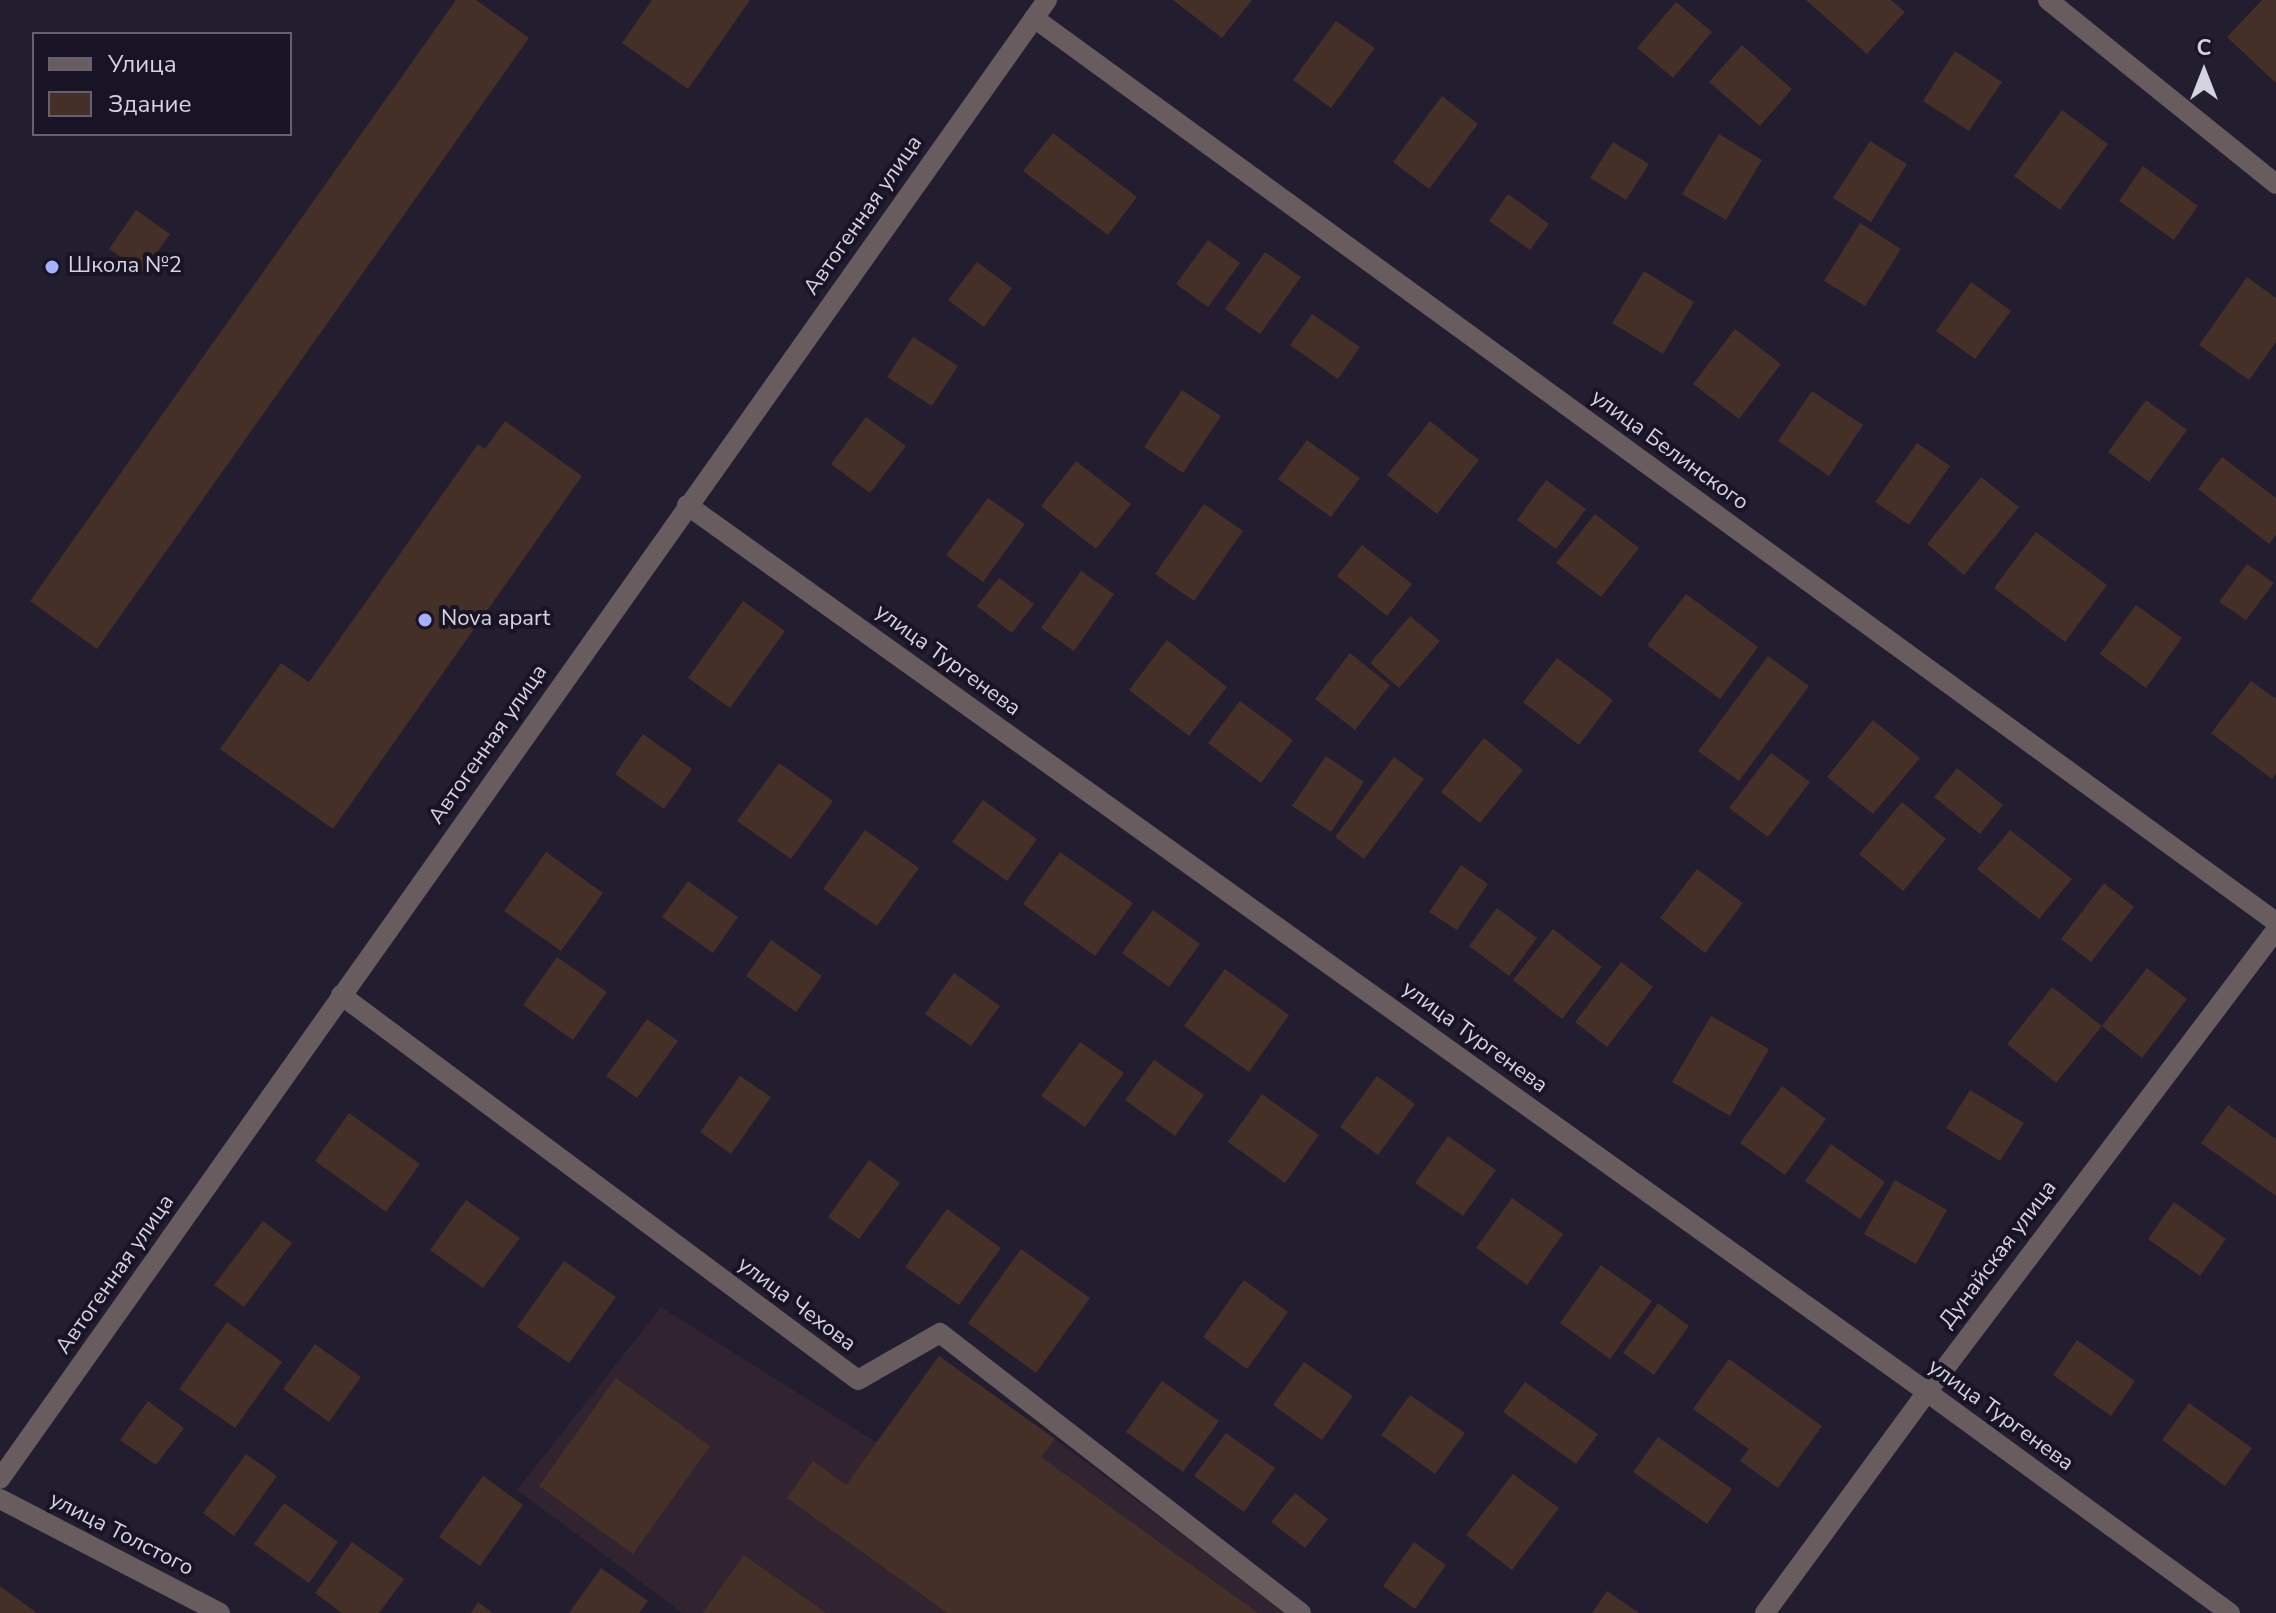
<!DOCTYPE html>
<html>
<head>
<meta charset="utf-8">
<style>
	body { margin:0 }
	#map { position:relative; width:2276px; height:1613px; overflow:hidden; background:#221d2f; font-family:"Nunito Sans",sans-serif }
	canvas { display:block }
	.legend { position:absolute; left:32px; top:32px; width:260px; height:104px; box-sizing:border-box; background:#191425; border:2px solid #656070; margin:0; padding:10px 14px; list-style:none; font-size:24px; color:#d6d3e0 }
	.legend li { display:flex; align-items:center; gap:16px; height:40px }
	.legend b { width:40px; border:2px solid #656070 }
	.north { position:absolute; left:2164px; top:32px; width:80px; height:80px; -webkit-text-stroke:6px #191425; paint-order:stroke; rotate:0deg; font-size:22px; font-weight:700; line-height:32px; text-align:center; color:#d6d3e0 }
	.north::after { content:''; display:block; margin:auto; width:28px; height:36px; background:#d6d3e0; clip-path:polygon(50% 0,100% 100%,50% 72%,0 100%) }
</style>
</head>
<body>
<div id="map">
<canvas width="2276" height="1613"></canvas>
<ul class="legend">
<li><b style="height:10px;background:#685c5f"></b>Улица</li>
<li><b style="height:22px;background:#443026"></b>Здание</li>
</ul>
<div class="north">С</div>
</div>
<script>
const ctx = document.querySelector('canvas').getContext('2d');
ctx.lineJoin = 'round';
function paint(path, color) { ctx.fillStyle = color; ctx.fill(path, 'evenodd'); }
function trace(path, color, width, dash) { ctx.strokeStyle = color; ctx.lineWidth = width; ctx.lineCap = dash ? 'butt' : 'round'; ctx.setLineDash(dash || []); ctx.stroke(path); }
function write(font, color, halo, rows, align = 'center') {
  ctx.font = font + ' "Nunito Sans",sans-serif'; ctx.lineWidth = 8; ctx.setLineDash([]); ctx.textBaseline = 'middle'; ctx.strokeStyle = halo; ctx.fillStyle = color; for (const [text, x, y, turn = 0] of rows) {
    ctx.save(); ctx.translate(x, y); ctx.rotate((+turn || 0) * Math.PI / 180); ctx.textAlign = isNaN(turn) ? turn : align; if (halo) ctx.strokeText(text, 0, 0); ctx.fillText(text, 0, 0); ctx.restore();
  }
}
paint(new Path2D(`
	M661,1307l215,135 63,-86 116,83 232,174h-605l-165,-123z`), '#31232f');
paint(new Path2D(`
	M456,0h20l53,38 -432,611 -67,-48z
	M652,0h98l-62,89 -66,-46z
	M1173,0h79l-30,38z
	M1806,0h85l14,12 -38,42z
	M2262,0h14v83l-49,-46z
	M1676,2l36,30 -39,46 -36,-30z
	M1336,21l39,27 -44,60 -38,-28z
	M1742,45l50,44 -32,37 -51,-44z
	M1955,51l47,31 -33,49 -46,-30z
	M1442,96l36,28 -49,65 -36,-27z
	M2062,110l46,34 -48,66 -46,-34z
	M1053,133l84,64 -29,38 -85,-64z
	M1719,134l43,26 -36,60 -44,-26z
	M1870,141l37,23 -36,58 -38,-24z
	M1613,142l36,22 -23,36 -36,-22z
	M2143,166l55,40 -24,34 -55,-39z
	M1508,194l41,30 -19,26 -41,-29z
	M136,210l34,24 -27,38 -34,-23z
	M1860,223l41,26 -36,57 -41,-25z
	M1208,240l32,23 -32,44 -32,-23z
	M1265,252l36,25 -41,57 -35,-25z
	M977,262l35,26 -28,39 -36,-27z
	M1644,271l50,31 -31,52 -51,-31z
	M2247,277l29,21v44l-27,38 -50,-35z
	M1971,282l40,29 -36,48 -39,-28z
	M1312,314l48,33 -22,32 -48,-34z
	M1735,329l46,35 -42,55 -46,-35z
	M913,337l45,29 -26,40 -45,-29z
	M1182,390l39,26 -38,57 -39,-26z
	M1812,391l51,34 -34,51 -51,-35z
	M2146,400l41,30 -38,52 -41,-30z
	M866,417l40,29 -36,47 -39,-29z
	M505,421l77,55 -249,353 -113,-80 61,-86 28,19 169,-238 7,5z
	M1430,421l49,39 -42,54 -50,-39z
	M1307,440l53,38 -29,39 -53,-38z
	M1917,443l33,23 -41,59 -34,-23z
	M2222,457l54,41v37l-7,9 -71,-55z
	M1076,461l55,43 -35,45 -55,-43z
	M1981,477l38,30 -55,68 -37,-31z
	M1546,480l40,29 -30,40 -39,-29z
	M988,498l37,26 -42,58 -37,-27z
	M1204,504l39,27 -49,70 -39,-27z
	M1595,514l44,34 -38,49 -45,-34z
	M2036,532l71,53 -42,57 -71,-54z
	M1362,545l50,39 -25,32 -50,-40z
	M2247,564l27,19 -28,37 -27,-18z
	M1081,571l33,23 -40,57 -33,-23z
	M999,578l35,26 -22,29 -35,-27z
	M1686,594l72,53 -38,52 -73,-54z
	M743,601l42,30 -55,77 -42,-30z
	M2136,605l46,33 -36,50 -46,-34z
	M1410,616l30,25 -41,47 -29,-25z
	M1167,640l60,47 -38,49 -60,-46z
	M1350,653l40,32 -35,45 -40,-31z
	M1768,656l41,30 -70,95 -41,-30z
	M1557,658l56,42 -34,45 -56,-43z
	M2251,681l25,18v74l-4,6 -61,-46z
	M1240,701l53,39 -32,43 -53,-40z
	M1873,720l47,38 -47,56 -46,-37z
	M643,734l49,35 -28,40 -49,-35z
	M1484,738l39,32 -43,53 -39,-31z
	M1771,753l39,29 -42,55 -39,-29z
	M1326,756l38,26 -33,50 -39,-26z
	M1394,757l30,22 -60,80 -29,-22z
	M779,763l54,38 -42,58 -54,-38z
	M1957,768l46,37 -23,29 -46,-37z
	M983,800l54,39 -30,42 -55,-39z
	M1902,802l44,37 -43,52 -44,-37z
	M865,830l54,38 -42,58 -54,-37z
	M2010,830l62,49 -33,40 -62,-50z
	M546,852l57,41 -42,58 -57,-40z
	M1060,852l73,51 -38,53 -72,-52z
	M1461,865l27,19 -31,46 -28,-18z
	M1697,869l46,34 -38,50 -45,-35z
	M688,881l50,36 -25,36 -51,-36z
	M2104,883l30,24 -43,55 -30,-23z
	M1497,908l40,30 -28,38 -40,-30z
	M1153,910l47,34 -31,43 -47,-34z
	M1553,929l49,38 -40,52 -49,-39z
	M771,940l51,36 -26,36 -50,-36z
	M557,957l50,35 -34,48 -50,-35z
	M1621,962l32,25 -46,60 -32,-25z
	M2147,968l40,31 -45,59 -40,-32z
	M1225,969l64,46 -40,57 -65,-46z
	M954,973l46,33 -29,40 -46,-32z
	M2052,987l50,39 -46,57 -49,-39z
	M1711,1016l58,33 -39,67 -58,-34z
	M647,1019l31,22 -41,57 -31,-22z
	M1080,1042l44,31 -39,54 -44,-31z
	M1154,1060l50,35 -29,41 -50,-36z
	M740,1076l31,21 -40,57 -31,-22z
	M1377,1076l38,28 -37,51 -38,-28z
	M1782,1086l44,33 -41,56 -45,-32z
	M1970,1090l54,33 -24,38 -54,-33z
	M1262,1094l57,41 -34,48 -57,-41z
	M2228,1105l48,34v57l-75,-53z
	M349,1113l71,51 -34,48 -71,-51z
	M1448,1136l48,34 -33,46 -48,-33z
	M1831,1144l54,38 -25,37 -55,-38z
	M869,1160l31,23 -41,56 -31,-22z
	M1895,1180l52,30 -31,54 -52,-30z
	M1512,1198l51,36 -36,51 -51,-37z
	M466,1200l54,38 -37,50 -53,-38z
	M2174,1202l52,37 -26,37 -52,-37z
	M947,1209l54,39 -42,57 -54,-38z
	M263,1221l29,22 -48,64 -30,-22z
	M1021,1249l69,49 -54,75 -68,-50z
	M564,1261l52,36 -47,66 -52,-36z
	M1601,1265l51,36 -42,58 -50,-36z
	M1244,1280l44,32 -41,57 -44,-32z
	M1658,1303l31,23 -35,49 -31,-22z
	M227,1322l55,40 -47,66 -56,-39z
	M2077,1340l58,41 -24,35 -58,-41z
	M315,1344l46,33 -32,45 -46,-33z
	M939,1356l116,83 -14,18 217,156h-311l-160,-115 26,-37 33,24z
	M1729,1359l93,67 -44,62 -38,-27 9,-12 -56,-40z
	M1304,1362l49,34 -31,44 -49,-35z
	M616,1378l94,68 -77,108 -94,-68z
	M1162,1381l57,40 -36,51 -57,-40z
	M1525,1382l73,52 -22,30 -73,-52z
	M1410,1395l55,38 -30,41 -54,-39z
	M148,1401l36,27 -28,37 -36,-25z
	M2189,1403l63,45 -27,38 -63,-46z
	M1226,1433l49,35 -31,44 -50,-36z
	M1658,1437l74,52 -25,35 -74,-52z
	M246,1454l31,22 -43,60 -31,-23z
	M1513,1474l46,34 -47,62 -46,-35z
	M483,1476l40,29 -43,61 -41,-29z
	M1295,1493l33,26 -23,29 -34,-26z
	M284,1503l54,39 -29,41 -55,-39z
	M352,1542l52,37 -25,34h-37l-27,-20z
	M1414,1542l32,23 -31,44 -32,-23z
	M744,1555l82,58h-123z
	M601,1568l47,33 -9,12h-70z
	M0,1586l37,27h-37z
	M1607,1591l32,22h-47z
	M478,1602l15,11h-22z`), '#443026');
trace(new Path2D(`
	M2048,0l228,184
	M1034,18l1242,904
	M687,505l1240,887 303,221
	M341,995l517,385 82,-47 361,280
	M0,1499l220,114
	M1765,1613l162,-221 349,-462`), '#685c5f', 20);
trace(new Path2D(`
	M0,1479l1047,-1479`), '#685c5f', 20);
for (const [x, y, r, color] of [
	[52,267,8,"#a5b1fc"],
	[425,620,8,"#a5b1fc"]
]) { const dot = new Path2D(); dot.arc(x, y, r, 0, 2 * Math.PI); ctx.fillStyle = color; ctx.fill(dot); trace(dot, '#191425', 3); }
write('22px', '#d6d3e0', '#191425', [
	["Автогенная улица",864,216,-55],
	["улица Белинского",1669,451,36],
	["улица Тургенева",947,661,36],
	["Автогенная улица",489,745,-55],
	["улица Тургенева",1474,1038,36],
	["Дунайская улица",1999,1255,-53],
	["Автогенная улица",116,1275,-55],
	["улица Чехова",796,1305,37],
	["улица Тургенева",2000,1416,36],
	["улица Толстого",121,1535,27]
]);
write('22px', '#d6d3e0', '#191425', [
	["Школа №2",68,267],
	["Nova apart",441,620]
], 'left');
</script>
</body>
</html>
